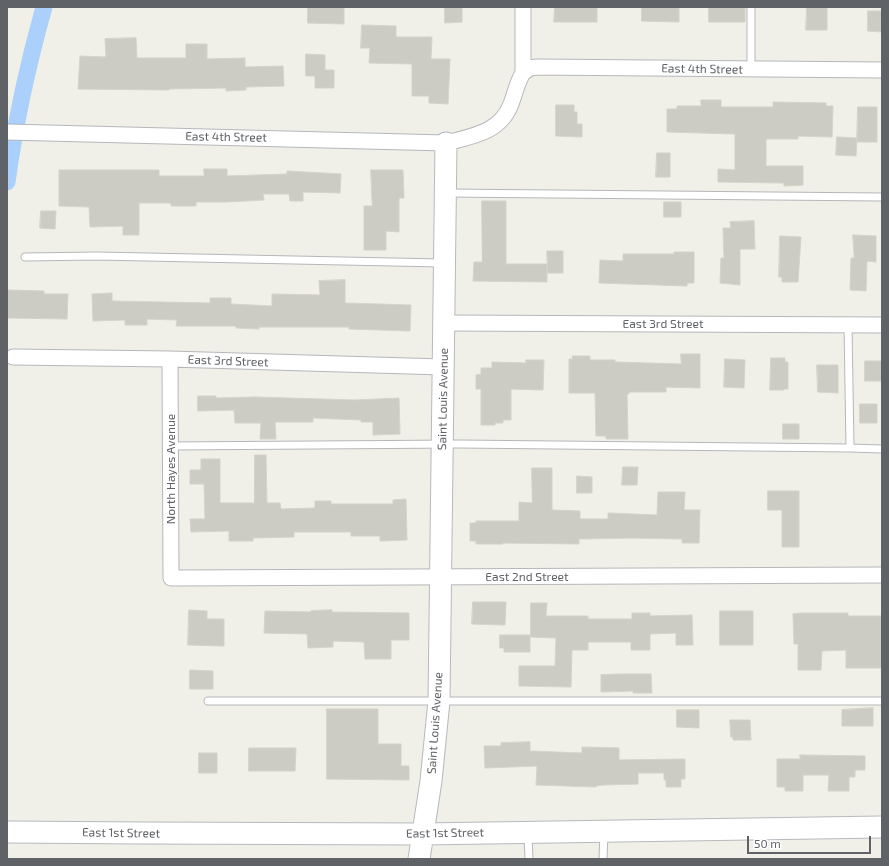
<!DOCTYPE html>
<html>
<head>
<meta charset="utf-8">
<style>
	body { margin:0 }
	#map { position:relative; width:889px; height:866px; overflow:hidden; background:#f0efe8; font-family:"Exo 2",sans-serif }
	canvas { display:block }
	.frame { position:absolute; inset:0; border:8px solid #5f6267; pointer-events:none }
	.scale { position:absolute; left:747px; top:836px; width:124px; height:18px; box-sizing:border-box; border:2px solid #5f6267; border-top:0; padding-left:5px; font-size:12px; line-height:14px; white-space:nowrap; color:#5f6267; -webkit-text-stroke:3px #fff; paint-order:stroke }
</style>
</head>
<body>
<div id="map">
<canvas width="889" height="866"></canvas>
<div class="frame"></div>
<div class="scale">50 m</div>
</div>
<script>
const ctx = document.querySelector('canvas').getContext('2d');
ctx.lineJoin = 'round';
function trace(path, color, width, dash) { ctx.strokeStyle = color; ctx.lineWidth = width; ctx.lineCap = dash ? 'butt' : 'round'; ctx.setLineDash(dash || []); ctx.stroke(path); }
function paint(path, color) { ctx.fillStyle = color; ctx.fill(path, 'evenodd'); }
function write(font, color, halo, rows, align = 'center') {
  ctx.font = font + ' "Exo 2",sans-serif'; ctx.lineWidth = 3; ctx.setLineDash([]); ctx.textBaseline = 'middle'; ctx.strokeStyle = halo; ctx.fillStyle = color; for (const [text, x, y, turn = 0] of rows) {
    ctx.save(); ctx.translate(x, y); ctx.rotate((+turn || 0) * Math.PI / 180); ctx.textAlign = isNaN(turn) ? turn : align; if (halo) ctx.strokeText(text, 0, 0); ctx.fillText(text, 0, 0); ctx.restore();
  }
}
trace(new Path2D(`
	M7,182c8,-58 21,-118 37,-175`), '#acd0fc', 17);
const building = new Path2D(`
	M308,7h36v17l-36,-1z
	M445,7h17v15l-17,1z
	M555,7h42v15h-43z
	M642,7h37v15l-37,-1z
	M709,7h36v15h-36z
	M807,7h20v23h-21z
	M868,11h14v21l-14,-1z
	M362,25l34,1v11h36l-1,22h19l-2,45 -19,-1v-7h-17v-32l-43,-1 1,-15h-9z
	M136,38l1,20h49v-14h21v15l38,-1v9l38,-1 1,20 -38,1v3l-20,1v-3l-57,1v1l-91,-1 2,-33 26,1 -1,-18z
	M306,54l19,1v15h9v18h-19v-12h-9z
	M701,100h20v7h52v-5l53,1v3h7l-1,31 -34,-1v3h-32v27h37v19l-19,1v-3l-66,-1v-13l17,1v-36l-68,-2v-23h10v-3h24z
	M556,105h18v7h3v12h5v13l-26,-1z
	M858,107h19v35h-20z
	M837,137l20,1 -1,18 -20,-1z
	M657,153h13v24h-14z
	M204,169h23v7l60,-2v-3l54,3 -1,19 -37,-1v9h-13l-1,-7h-26l1,6 -37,2h-31v4h-25v-3h-32v32h-16v-9l-33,1 -1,-20 -30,-1v-36h100v6h45z
	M371,170h32l1,28h-5v34l-13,-1v19h-22v-44h8z
	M482,201h24v63h41v18l-74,-1 1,-19h8z
	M664,202h17v15h-17z
	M41,211h15l-1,18 -15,-1z
	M754,221l1,28h-15v36l-20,-2 1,-25h3l-1,-30h8l-1,-6z
	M853,235l23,1v26l-9,-1 -1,30 -16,-1 1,-32h3z
	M780,236l21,1 -3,45h-16v-5h-3z
	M547,251h16v22h-15z
	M674,252h20v31h-7v3l-88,-3 1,-23 23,1v-7h51z
	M345,280v23l66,2 -1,26 -61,-2v-2h-90v2l-23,-1v-2h-60l1,-6 -30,-1v6h-22v-5l-32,1 -1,-27 20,-1v8l98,2v-5h21v6l41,2v-12l48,1 -1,-14z
	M7,290l37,1v3h24l-1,25 -60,-1z
	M681,354h19v34l-34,-1v5h-37v2h-2l1,45h-22v-3h-10l-1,-43h-26v-34h4l-1,-3h18v4h25v2l66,2z
	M771,358h14v4h3v27h-4v1h-14z
	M725,359l20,1 -1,28 -20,-1z
	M526,360h18l-1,30 -32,-1v31h-8v3h-8v2h-14v-36h-5v-14l5,-1v-6h11v-6l34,1z
	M865,361h17v20h-17z
	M817,365h21v28l-20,-1z
	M198,396h18v2l39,-1 100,3 44,-2 1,36 -27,1v-13h-12v-2l-48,-2v4h-38l1,17h-16l1,-16h-26l-1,-13 -36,1z
	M860,404h17v19h-17z
	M783,424h16v15h-16z
	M255,455h11l1,48h13l1,6 34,-1v-7h16v3h62v-4l13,-1 1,41 -27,1v-5h-29v-4h-57v5l-41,1v3h-24v-10l-38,1 -1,-13h15l-1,-35h-14v-14h11v-11h19v44h34z
	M623,467h15l-1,18h-15z
	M532,468h20v42l28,1v8h28v-6l49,2 1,-23h27l-1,18h16l-1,33h-17v-4l-49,-1 -54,1v5l-76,-1v1h-27v-3h-6v-18h6v-2h43v-19l13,1z
	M577,476l15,1v16h-15z
	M768,491h31v56h-17v-37h-14z
	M473,602h33l-1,23 -33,-1z
	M531,603h16l-1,13h42v3h44v-6h18v3l42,-1 1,30h-17v-12l-26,1v16h-19v-8h-43v8h-16l-1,37 -52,-1v-20h36l1,-28 -25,-1z
	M189,610l18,1v8h17v27l-36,-1z
	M332,610v2l77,1v27h-18v19h-26l-1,-17 -31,-1v6l-25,1 -1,-14 -43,-1 1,-22 46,1v-1z
	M720,611h33v34h-33z
	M802,613h46v3h34v52h-36v-18l-24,1 -1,19h-23v-26h-4l-1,-30z
	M500,635h30v17h-26v-4h-4z
	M190,670l23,1v18h-23z
	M618,674h33l1,19h-19v-2l-32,1v-17z
	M873,708v18h-31v-16z
	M327,709h51v35h23v22h8v14l-82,-1z
	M677,710h22v18l-22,-1z
	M730,720h20l1,20h-18v-3h-2z
	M530,742v9l52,2v-6l37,1v12l66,-1v20h-4v8h-15v-7h-2v-7h-26v11l-35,1 -7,1v1l-60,-2 1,-19 -52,2 -1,-22h17v-3z
	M249,748h47l-1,23h-46z
	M199,753h18v20h-18z
	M800,755l65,1v14h-10v7h-6v14h-21l1,-16h-26v16h-18v-4h-8v-28h23z`);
paint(building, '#cccbc4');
trace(building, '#d5d2c6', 1);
const lane = new Path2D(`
	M751,69v-62
	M446,193l436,4
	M25,257l72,-1 345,7
	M170,446l289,-2 391,4 -2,-123
	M850,448l32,1
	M208,701h674
	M528,835l1,24
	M603,859l1,-26`);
const street = new Path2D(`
	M523,73l7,-5 7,-1 345,3
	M7,132l439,11c26,-7 54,-10 65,-39 4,-10 6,-22 12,-31v-66
	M444,323l438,2
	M13,357l157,2 273,8
	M170,359l1,219 711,-3`);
const secondary = new Path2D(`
	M7,832l137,1 279,1 459,-7
	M419,859l12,-78 8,-80 7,-558`);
trace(lane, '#b5b7bb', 9);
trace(street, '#b5b7bb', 17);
trace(secondary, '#b6b9be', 23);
trace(lane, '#fff', 7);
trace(street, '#fff', 15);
trace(secondary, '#fff', 21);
write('12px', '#5f6267', '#fff', [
	["East 4th Street",702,69,1],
	["East 4th Street",226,137,1],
	["East 3rd Street",663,324],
	["East 3rd Street",228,361,2],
	["Saint Louis Avenue",443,399,-89],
	["North Hayes Avenue",171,469,-90],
	["East 2nd Street",527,577],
	["Saint Louis Avenue",435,723,-86],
	["East 1st Street",121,833,1],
	["East 1st Street",445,833,-1]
]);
</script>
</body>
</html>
